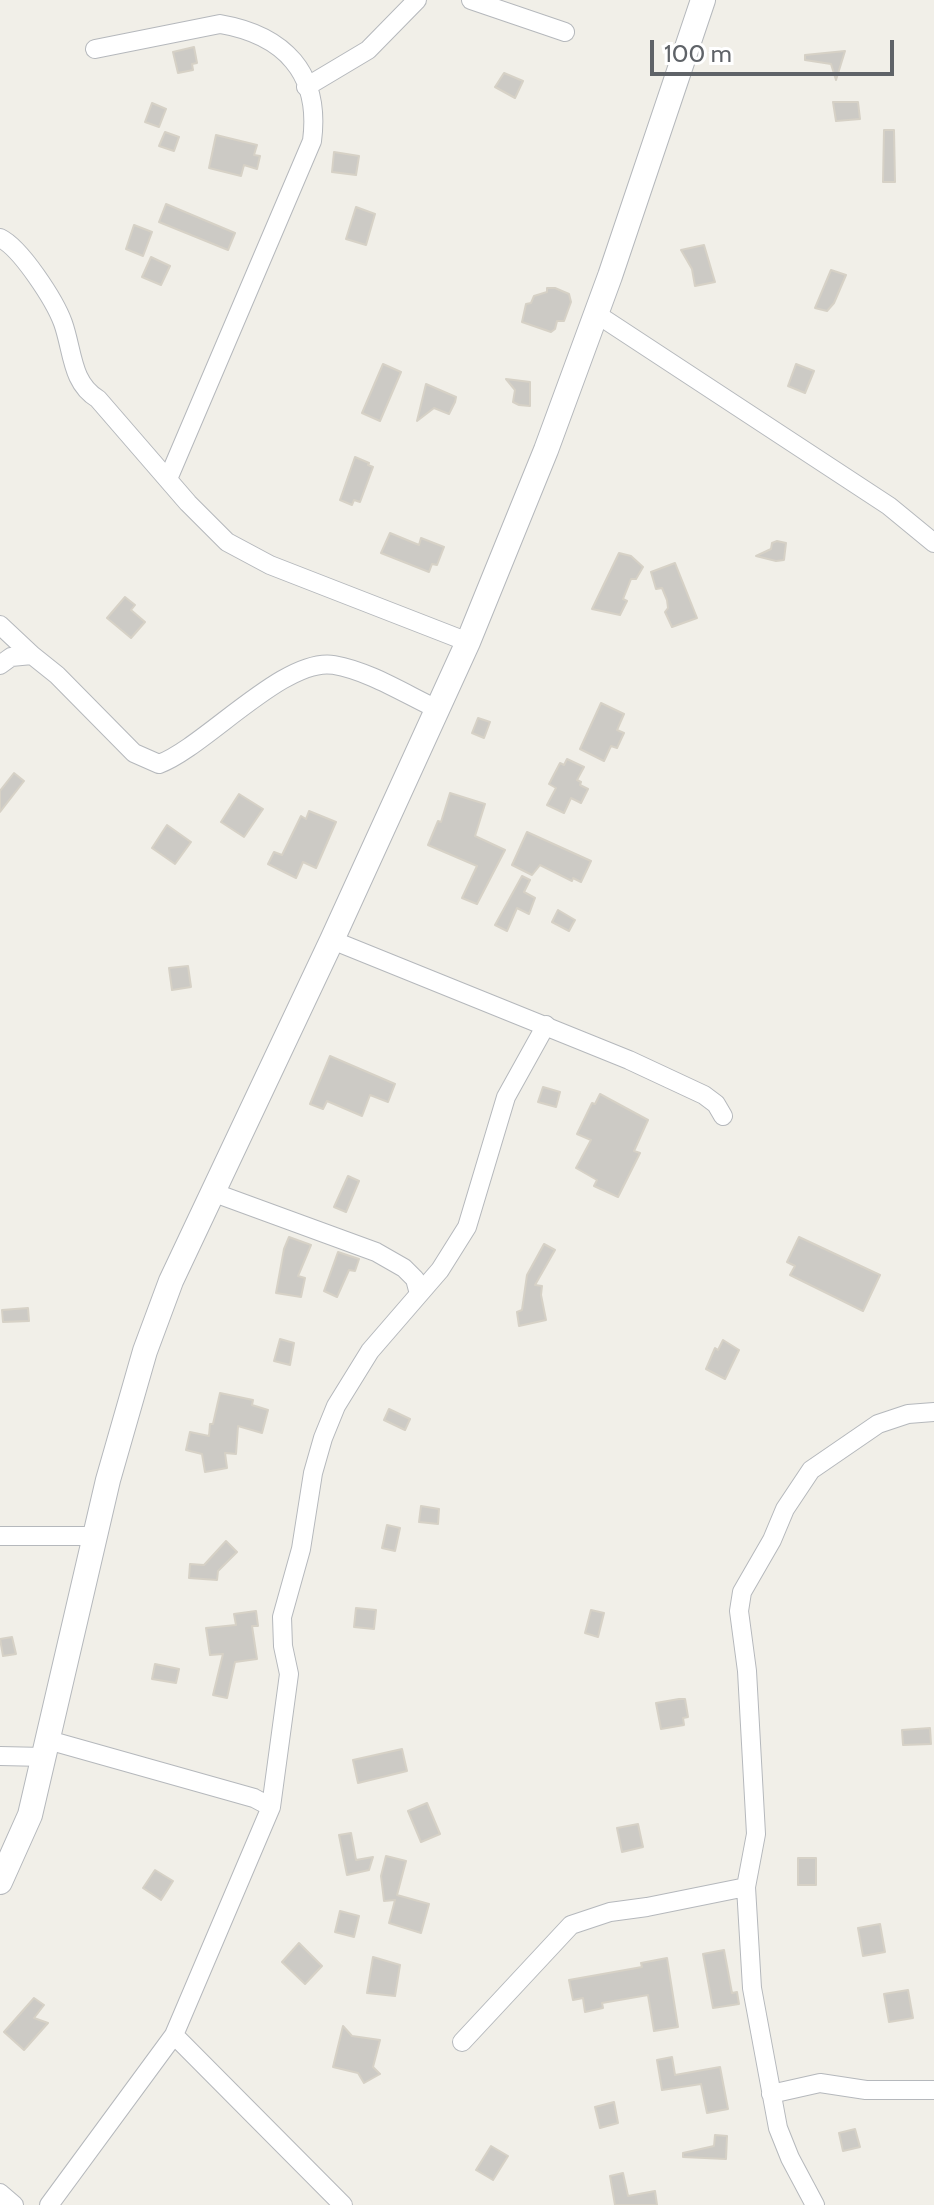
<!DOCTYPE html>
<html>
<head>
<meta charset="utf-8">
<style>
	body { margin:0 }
	#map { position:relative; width:934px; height:2205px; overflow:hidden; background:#f1efe8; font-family:Cabin,sans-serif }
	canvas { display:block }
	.scale { position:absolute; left:650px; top:40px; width:244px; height:36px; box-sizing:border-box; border:4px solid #5f6368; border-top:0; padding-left:10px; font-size:24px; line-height:28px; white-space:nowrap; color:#5f6368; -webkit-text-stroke:6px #fff; paint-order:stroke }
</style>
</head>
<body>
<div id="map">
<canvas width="934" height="2205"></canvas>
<div class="scale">100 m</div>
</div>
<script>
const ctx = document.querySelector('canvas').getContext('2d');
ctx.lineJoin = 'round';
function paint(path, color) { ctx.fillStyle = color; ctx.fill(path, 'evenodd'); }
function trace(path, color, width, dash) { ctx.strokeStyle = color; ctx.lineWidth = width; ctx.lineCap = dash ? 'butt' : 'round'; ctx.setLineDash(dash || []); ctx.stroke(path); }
const building = new Path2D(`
	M194,47l3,16 -5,1 1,6 -15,3 -5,-21z
	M845,51l-9,29 -5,-16 -26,-4v-5z
	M504,73l19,8 -8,17 -20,-11z
	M833,102h25l2,17 -24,2z
	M152,103l14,6 -7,18 -14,-5z
	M884,130h10l1,52h-12z
	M165,132l14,5 -5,14 -15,-5z
	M216,135l41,10 -3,10 6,1 -3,13 -13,-4 -3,11 -32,-8z
	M334,152l25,4 -3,19 -24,-3z
	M166,204l69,29 -7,17 -69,-28z
	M356,207l19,7 -9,31 -20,-6z
	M134,225l18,7 -9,24 -17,-7z
	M704,245l11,37 -20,4 -3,-17 -11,-19z
	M151,257l19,9 -9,19 -19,-8z
	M831,270l15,5 -12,28 -7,8 -12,-3z
	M547,288h8l14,6 2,8 -7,19h-7l-2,8 -4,3 -29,-10 4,-18 5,-1 3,-7 13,-4z
	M383,364l18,8 -21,49 -18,-8z
	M796,364l18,7 -9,22 -17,-7z
	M506,379l24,3v24l-11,-1 -6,-3 2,-12z
	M426,384l30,13 -1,5 -6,12 -15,-6 -17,13z
	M355,457l14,6 -1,2 5,2 -13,35 -6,-2 -2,5 -12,-5z
	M390,533l29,12 2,-7 23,9 -7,18 -5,-1 -3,8 -48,-19z
	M777,541l9,2 -2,17 -8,1 -20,-5 15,-7 1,-6z
	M619,553l12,3 12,11 -7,12h-5l-8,20 4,2 -7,14 -28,-6z
	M675,563l22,55 -25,9 -7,-15 3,-4 -1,-8 -5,-12 -6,1 -5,-17z
	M125,597l10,8 -4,5 14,12 -14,16 -24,-20z
	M601,703l23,11 -7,16 7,3 -7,15 -6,-2 -7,15 -24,-12z
	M478,718l12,4 -6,16 -12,-5z
	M567,759l17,8 -7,13 4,2 -1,3 8,4 -7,14 -10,-5 -7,15 -17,-8 9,-17 -7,-4 11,-21 4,2z
	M14,773l10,8 -24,31v-21z
	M450,793l35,11 -10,32 30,14 -28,54 -15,-6 15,-32 -49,-21 10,-24 3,1z
	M239,794l24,15 -19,28 -23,-15z
	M309,811l27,11 -20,46 -13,-6 -7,16 -28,-14 6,-12 8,3 19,-39 5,3z
	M167,825l24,17 -16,22 -23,-16z
	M527,832l64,29 -10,21 -8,-4 -1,3 -32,-16 -8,10 -20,-10z
	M522,876l8,4 -6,12 11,6 -6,16 -12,-6 -10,23 -12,-6z
	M558,910l17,10 -6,11 -17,-9z
	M188,966l3,21 -19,3 -3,-22z
	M330,1056l65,28 -7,18 -18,-7 -8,21 -35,-15 -4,8 -13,-5z
	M543,1087l17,5 -4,15 -18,-5z
	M600,1094l48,26 -14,31 6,2 -22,44 -24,-11 3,-6 -21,-12 15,-28 -14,-6 15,-31 3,1z
	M348,1176l11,5 -13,31 -12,-5z
	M289,1237l22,8 -13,31 7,2 -4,19 -25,-4 8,-44z
	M799,1237l81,38 -17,36 -73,-36 5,-9 -8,-4z
	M544,1244l11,6 -20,35 7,1 -1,9 5,25 -27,6 -2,-14 5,-2 5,-35z
	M338,1252l21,7 -4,12 -6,-1 -12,27 -13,-6z
	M28,1308l1,13 -26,1 -1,-12z
	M280,1339l14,4 -4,22 -16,-4z
	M723,1340l16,10 -14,29 -19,-10 9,-21 3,2z
	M220,1393l33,7 -1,5 16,5 -6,23 -24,-7 -2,28 -11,-1 2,15 -22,4 -3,-18 -16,-4 4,-18 19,4 1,-12h3z
	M389,1409l21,10 -5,11 -21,-10z
	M421,1506l18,3 -1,15 -19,-2z
	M387,1525l13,3 -5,23 -13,-3z
	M226,1541l11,11 -19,19 -1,9 -28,-2 1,-14 14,1z
	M356,1608l20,2 -2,19 -20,-2z
	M591,1610l13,3 -6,24 -13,-4z
	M256,1611l2,15h-6l5,33 -22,3 -8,36 -14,-3 10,-41 -13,1 -4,-27 30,-3 -2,-11z
	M12,1637l4,17 -13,2 -3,-17z
	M155,1664l24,5 -3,14 -24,-4z
	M679,1699h6l3,18 -5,1 1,7 -23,4 -5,-26z
	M930,1728l1,16 -28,1 -1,-15z
	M402,1749l5,22 -49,12 -5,-23z
	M427,1803l13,31 -19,8 -13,-31z
	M638,1824l5,23 -21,5 -5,-24z
	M351,1833l5,27 17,-3 -4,13 -22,5 -8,-40z
	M386,1856l20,5 -9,34 32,9 -8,29 -32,-10 6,-23 -11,1 -3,-25z
	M798,1858h18v27h-18z
	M155,1870l18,11 -12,19 -18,-12z
	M340,1911l19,5 -5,21 -19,-5z
	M880,1924l5,28 -22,4 -5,-28z
	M299,1943l23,23 -17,18 -23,-22z
	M724,1950l8,43 5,-1 2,12 -26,4 -10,-54z
	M373,1957l27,8 -5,31 -28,-3z
	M667,1958l11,69 -24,4 -6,-36 -46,8 1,5 -18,4 -2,-14 -10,2 -4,-20 73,-13 -1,-4z
	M908,1990l5,28 -24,4 -5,-28z
	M34,1998l10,7 -10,13 14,5 -24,27 -20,-18z
	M343,2026l9,10 28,4 -7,27 7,7 -16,9 -6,-10 -25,-6z
	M672,2057l3,18 45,-8 8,42 -21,4 -6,-29 -39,6 -5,-30z
	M614,2102l4,21 -18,5 -5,-21z
	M855,2129l5,18 -17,4 -4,-18z
	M715,2135l12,1 -1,23 -43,-2v-4l31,-7z
	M491,2146l17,10 -15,24 -17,-10z
	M623,2173l5,23 27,-5 2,14h-42l-5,-29z`);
paint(building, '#cccac5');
trace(building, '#d6d1c6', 2);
const minor = new Path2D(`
	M471,0l94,32
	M95,49l125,-25c64,11 101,49 92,117l-144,338
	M306,87l62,-37 49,-50
	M0,238c21,10 55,63 63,85 10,28 8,60 35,76l90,104 39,39 43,23 198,77
	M595,313l294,193 45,37
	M0,625l32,30
	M0,665l11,-8 21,-2 25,20 77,78 25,11c46,-17 126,-108 175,-99 35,6 71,29 103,44
	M332,940l297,120 75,35 12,9 7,12
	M212,1192l164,60 28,16 11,11 4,15
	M0,1536h96
	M48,1740l206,58 17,9
	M0,1756l44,1
	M174,2035l169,170
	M462,2042l109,-117 39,-13 37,-5 99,-20
	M771,2094l49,-11 46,7h68
	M0,2193l14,12
	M49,2205l125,-170 97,-228 18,-133 -6,-28 -1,-29 19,-68 12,-76 10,-35 13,-32 34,-55 70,-81 27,-43 39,-130 40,-72
	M815,2205l-25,-47 -12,-30 -26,-140 -6,-101 10,-53 -9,-163 -8,-60 3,-19 30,-52 13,-31 26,-39 67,-46 30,-10 26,-2`);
const tertiary = new Path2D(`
	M0,1882l30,-67 78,-335 37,-129 26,-70 161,-341 136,-298 78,-192 64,-174 93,-276`);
trace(minor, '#b5b8bc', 20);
trace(tertiary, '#b5b8bc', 26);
trace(minor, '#fff', 18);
trace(tertiary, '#fff', 24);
</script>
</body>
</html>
